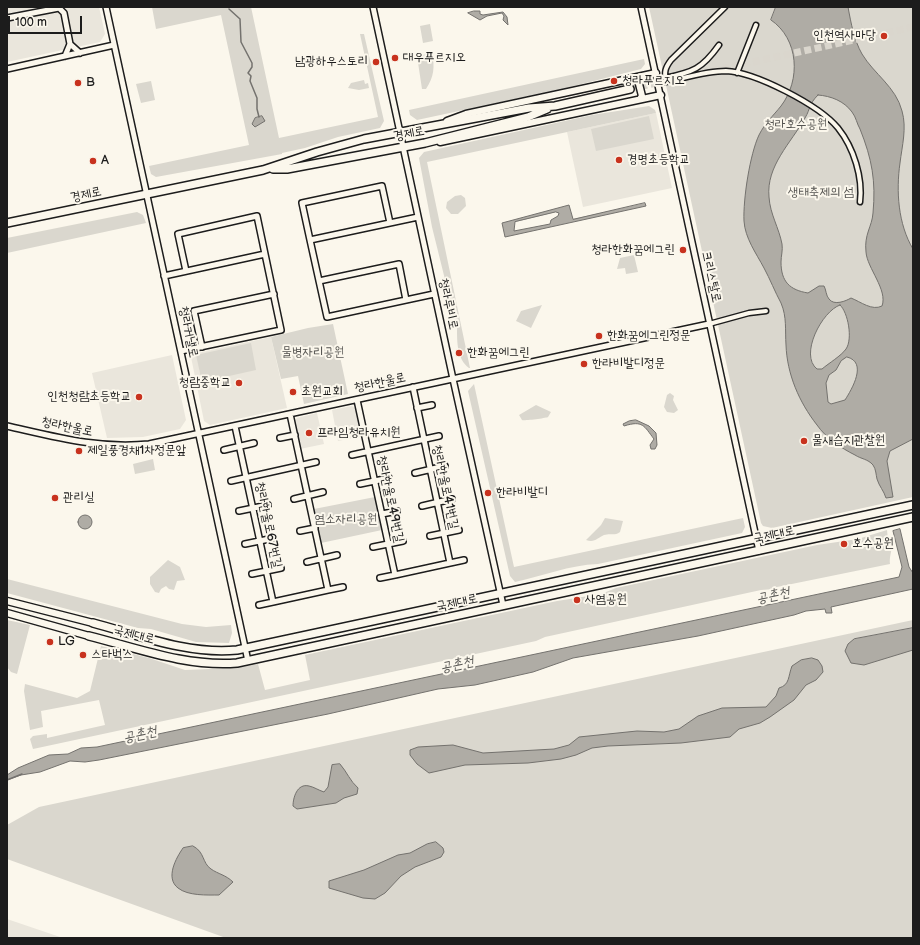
<!DOCTYPE html>
<html>
<head>
<meta charset="utf-8">
<style>
	body { margin:0 }
	#map { position:relative; width:920px; height:945px; overflow:hidden; background:#fbf7ec; font-family:"Balsamiq Sans",sans-serif }
	canvas { display:block }
	.frame { position:absolute; inset:0; border:8px solid #1c1c1c; pointer-events:none }
	.scale { position:absolute; left:8px; top:16px; width:74px; height:18px; box-sizing:border-box; border:2px solid #1c1c1c; border-top:0; padding-left:5px; font-size:12px; line-height:14px; white-space:nowrap; color:#1c1c1c; -webkit-text-stroke:3px #fbf7ec; paint-order:stroke }
</style>
</head>
<body>
<div id="map">
<canvas width="920" height="945"></canvas>
<div class="frame"></div>
<div class="scale">100 m</div>
</div>
<script>
const ctx = document.querySelector('canvas').getContext('2d');
ctx.lineJoin = 'round';
function paint(path, color) { ctx.fillStyle = color; ctx.fill(path, 'evenodd'); }
function trace(path, color, width, dash) { ctx.strokeStyle = color; ctx.lineWidth = width; ctx.lineCap = dash ? 'butt' : 'round'; ctx.setLineDash(dash || []); ctx.stroke(path); }
function write(font, color, halo, rows, align = 'center') {
  ctx.font = font + ' "Balsamiq Sans","Poor Story",sans-serif'; ctx.lineWidth = 4; ctx.setLineDash([]); ctx.textBaseline = 'middle'; ctx.strokeStyle = halo; ctx.fillStyle = color; for (const [text, x, y, turn = 0] of rows) {
    ctx.save(); ctx.translate(x, y); ctx.rotate((+turn || 0) * Math.PI / 180); ctx.textAlign = isNaN(turn) ? turn : align; if (halo) ctx.strokeText(text, 0, 0); ctx.fillText(text, 0, 0); ctx.restore();
  }
}
paint(new Path2D(`
	M7,7h92l6,27 -5,8 -93,20z
	M656,113l16,75 -89,19 -16,-75z
	M271,337l16,71 -77,17 -6,-4 -13,-64 2,-3z
	M172,355l14,65 -6,9 -37,8 -36,1 -15,-65z
	M352,406l4,3 6,27 -24,5 -6,-31z
	M317,413l7,31 -24,5 -6,-28 3,-3z
	M7,919l56,19h-56z`), '#eae6dc');
paint(new Path2D(`
	M152,7h99l28,131 99,-21 -18,-83h4l20,87 -4,7 -42,9 -33,11 -23,5v1l-126,23 -5,-3 -2,-8 100,-21 -28,-130 -65,14z
	M649,7h264v490l-141,31 -9,-2 -2,-3z
	M430,24l3,17 -10,2 -3,-17z
	M432,53c3,14 2,24 -6,36h-4l-5,-33z
	M644,59l1,5 -4,5 -79,20 -145,31 -7,-5 -1,-5z
	M364,80l1,4 3,-1 1,5 -10,2 -11,-2 3,-5z
	M151,81l4,19 -14,3 -5,-19z
	M649,106l6,4 1,3 -229,49 43,206h-1c-12,-9 -12,-26 -12,-40l-25,-101 -13,-69 5,-6 168,-37z
	M649,116l5,23 -58,12 -5,-22z
	M461,195l4,3 1,8 -8,8h-7l-5,-6 1,-6 8,-6z
	M137,212l6,3 3,8 -139,30v-15z
	M634,255l4,17 -12,2 -1,-6 -8,1 3,-11z
	M542,305l-11,23 -15,-7 5,-10z
	M333,324l15,70 -44,10 -6,-28 -17,3 -10,-42 37,-9z
	M251,343l5,27 -54,12 -6,-27z
	M474,384l40,183 229,-49 2,9 -3,6 -144,31c-29,1 -55,12 -83,18l-5,-6 -42,-185z
	M670,393l4,3 -1,4 5,10 -4,3 -7,-1 -3,-5 3,-12z
	M536,405l15,7 -3,5c-1,1 -24,4 -26,3l-3,-5z
	M153,459l2,11 -20,4 -2,-10z
	M375,497l7,33 -61,13 -7,-34z
	M605,518l18,3 -3,11c-5,4 -10,1 -16,3 -7,3 -9,8 -18,5l15,-15z
	M887,530l1,10 4,4c0,6 -3,14 -2,20l-5,1 -108,22 -3,2 -13,1 -216,47 -9,4 -503,108 -3,-10 3,-3 14,-2v4l58,-13 -6,-25 -58,11 2,16 -13,3 -6,-39 1,-7 52,14 13,-7 11,-45 48,12 36,12 51,-2 22,-4 7,26 45,-10 -5,-25 252,-54 44,-7 15,-6 201,-43 41,-6z
	M168,560l12,7 5,13 -8,1 -3,9 -5,-1 -3,-3 -5,3 -2,4 -4,-1 -5,-8v-7z
	M7,579l175,45 24,3 25,-2 1,8 -3,10 -33,-1 -45,-13 -13,-1 -131,-35z
	M7,620l23,5 -13,49 -6,-2 -4,-5z
	M913,620v318h-687l-219,-79v-34l32,-18z`), '#dad7ce');
const water = new Path2D(`
	M776,7h72c3,16 6,33 14,47 12,20 34,33 40,57 5,17 0,35 -2,52 -4,28 -2,61 13,86v190l-23,12 -3,10 6,36 -7,1c-2,-7 -7,-12 -9,-19 -1,-4 -1,-10 -4,-14 -5,-6 -12,-6 -18,-10 -14,-7 -29,-17 -38,-30 -18,-23 -30,-51 -31,-80 -1,-15 1,-28 -5,-42 -6,-11 -11,-24 -17,-35 -8,-15 -19,-30 -20,-47 -1,-22 6,-67 15,-86 6,-12 14,-19 22,-29 20,-26 18,-67 -10,-86zM818,95c13,1 26,6 34,17 4,5 5,12 8,17 12,30 16,52 13,84 -1,14 -9,21 -7,39 1,16 22,38 16,54 -10,5 -21,-4 -31,-8 -5,3 -17,8 -22,1 -3,-3 -3,-10 -5,-13h-5l-11,7c-18,-3 -27,-11 -27,-31 0,-6 2,-12 1,-18 -3,-16 -12,-30 -13,-47 -3,-31 22,-54 36,-79 6,-10 3,-13 13,-23zM840,305c8,7 13,34 6,44 -5,7 -17,14 -24,20h-5c-18,-14 5,-58 23,-64zM847,357c21,5 5,32 -2,43l-14,4 -3,-2 -2,-19 3,-8 7,-5 5,-9z
	M474,11h6v3l3,1 20,-3 4,5 1,8 -5,-5 1,-4 -2,-3 -15,3 -7,4 -12,-7z
	M262,116l3,5 -10,6 -3,-3 3,-6z
	M645,203l1,3 -141,31 -3,-14 67,-18 4,14zM556,212l3,1 -1,3 -7,4 -1,4 -36,7 1,-9z
	M636,420l13,6 7,7 1,12 -2,4h-4l-1,-4 4,-6c-10,-13 -11,-19 -30,-13l-1,-2 6,-3z
	M78 522a7 7 0 1 1 14 0a7 7 0 1 1-14 0Z
	M900,529l9,38 4,6v16l-82,18 1,6h-6l-1,-4 -19,2 -12,4 -96,21 -125,22 -40,14 -58,13 -37,4 -110,25 -229,46 -14,2 -15,-1 -30,11 -19,3 -14,5v-5l11,-7 31,-13 19,-1 13,-6 16,-1 802,-170 3,-10 -9,-36z
	M913,628v22l-49,15 -13,-2 -6,-12 3,-7 6,-5z
	M812,658l6,2 4,6 1,6 -7,8 -10,5 -12,15 -24,17 -10,6 -21,6 -9,8 -49,6 -73,3 -16,2 -16,7 -15,4 -33,4 -63,2 -36,8 -12,-9 -7,-9v-5l8,-3 35,-2 30,8 71,-4 15,-4 10,-8 58,-6 27,1 15,-3 19,-13 24,-8 44,-1 10,-11 3,-8c11,-3 9,-12 13,-22l9,-6z
	M340,764c7,8 10,17 18,24l-1,6 -13,4 -8,5 -39,6 -4,-3c0,-8 4,-23 16,-20 5,1 9,4 15,6l4,-5 4,-22z
	M436,842l7,6 1,4 -3,5 -26,10 -14,9 -16,17 -10,6 -12,-1 -34,-10v-7l35,-11 34,-15 12,-2 17,-9z
	M193,846c12,6 9,17 18,23 7,5 15,6 22,13l-14,13c-12,0 -31,1 -41,-7 -13,-10 -2,-30 5,-40z`);
paint(water, '#afaca5');
trace(water, '#74726e', 1);
trace(new Path2D(`
	M229,9l11,10 1,23 11,21v4l-4,6 3,3 -1,5 7,17v11l2,8
	M7,780l15,-6`), '#74726e', 1.5);
trace(new Path2D(`
	M712,71l201,-44
	M630,89l35,-8`), '#dad6cd', 7, [7, 3.5]);
const pedestrian = new Path2D(`
	M737,73l19,-48
	M665,78c28,-6 37,-9 54,-33
	M658,82h8c19,-4 40,-11 60,-11 29,1 93,34 112,57 16,20 25,50 22,74
	M666,82c-2,-10 -1,-14 5,-22l54,-53
	M709,324l40,-11 17,-2`);
const minor = new Path2D(`
	M106,7l142,654
	M373,7l80,372 50,226
	M641,7l118,544
	M7,18l52,-10 5,5 6,31
	M65,56l5,-12 10,9
	M7,69l107,-24
	M418,217l-108,23 17,77 107,-23
	M310,240l-8,-37 80,-17 8,37
	M186,271l-8,-37 79,-18 8,38
	M164,276l101,-22 16,76 -100,21
	M319,281l80,-17 7,36
	M202,347l-8,-36 80,-17
	M357,400l38,175 55,-12 -37,-176
	M417,408l15,-3
	M7,426c49,11 91,23 142,18l560,-120
	M235,426l38,176 55,-12 -38,-176
	M280,438l15,-3
	M224,450l30,-7
	M352,455l87,-19
	M415,473l30,-7
	M231,481l85,-19
	M360,484l29,-6
	M294,499l29,-7
	M422,506l30,-7
	M239,511l29,-6
	M382,514l15,-3
	M300,531l15,-3
	M430,536l29,-6
	M245,544l29,-6
	M373,547l30,-6
	M307,562l30,-7
	M450,563l14,-3
	M252,574l29,-6
	M380,578l15,-3
	M328,590l15,-3
	M259,605l14,-3`);
const tertiary = new Path2D(`
	M634,78l4,2 4,16 -2,3
	M447,121l19,-7 190,-41
	M440,142l221,-47
	M7,601l86,22
	M7,613l82,23`);
const secondary = new Path2D(`
	M273,169h14l138,-26 103,-26 19,-8
	M7,223l256,-53 54,-18 47,-13 165,-31 26,-2 75,-17
	M93,623c45,12 96,32 144,27l676,-145
	M89,636c48,12 97,31 148,27l676,-146`);
trace(pedestrian, '#1c1c1c', 7);
trace(minor, '#1c1c1c', 8);
trace(tertiary, '#1c1c1c', 9);
trace(secondary, '#1c1c1c', 10);
trace(pedestrian, '#fbf7ec', 4);
trace(minor, '#fbf7ec', 5);
trace(tertiary, '#fbf7ec', 6);
trace(secondary, '#fbf7ec', 7);
for (const [x, y, r, color] of [
	[884,36,4,"#c8321e"],
	[395,58,4,"#c8321e"],
	[376,62,4,"#c8321e"],
	[614,81,4,"#c8321e"],
	[78,83,4,"#c8321e"],
	[619,160,4,"#c8321e"],
	[93,161,4,"#c8321e"],
	[683,250,4,"#c8321e"],
	[599,336,4,"#c8321e"],
	[459,353,4,"#c8321e"],
	[584,364,4,"#c8321e"],
	[239,383,4,"#c8321e"],
	[293,392,4,"#c8321e"],
	[139,397,4,"#c8321e"],
	[309,433,4,"#c8321e"],
	[804,441,4,"#c8321e"],
	[79,451,4,"#c8321e"],
	[488,493,4,"#c8321e"],
	[55,498,4,"#c8321e"],
	[844,544,4,"#c8321e"],
	[577,600,4,"#c8321e"],
	[50,642,4,"#c8321e"],
	[83,655,4,"#c8321e"]
]) { const dot = new Path2D(); dot.arc(x, y, r, 0, 2 * Math.PI); ctx.fillStyle = color; ctx.fill(dot); trace(dot, '#fbf7ec', 1.5); }
write('13px', '#1c1c1c', '#fbf7ec', [
	["인천역사마당",876,36,"right"],
	["대우푸르지오",403,58],
	["남광하우스토리",368,62,"right"],
	["청라푸르지오",622,81],
	["B",86,83],
	["경명초등학교",627,160],
	["A",101,161],
	["청라한화꿈에그린",675,250,"right"],
	["한화꿈에그린정문",607,336],
	["한화꿈에그린",467,353],
	["한라비발디정문",592,364],
	["청람중학교",231,383,"right"],
	["초원교회",301,392],
	["인천청람초등학교",131,397,"right"],
	["프라임청라유치원",317,433],
	["물새습지관찰원",812,441],
	["제일풍경채1차정문앞",87,451],
	["한라비발디",496,493],
	["관리실",63,498],
	["호수공원",852,544],
	["사염공원",585,600],
	["LG",58,642],
	["스타벅스",91,655]
], 'left');
write('13px', '#555451', '#fbf7ec', [
	["청라호수공원",796,125],
	["생태축제의 섬",821,193],
	["물병자리공원",313,353],
	["염소자리공원",346,520]
]);
write('13px', '#1c1c1c', '#fbf7ec', [
	["경제로",409,134,-11],
	["경제로",86,195,-12],
	["크리스탈로",711,277,78],
	["청라루비로",448,304,78],
	["청라커낼로",188,332,78],
	["청라한울로",380,383,-12],
	["청라한울로",67,427,12],
	["청라한울로41번길",445,487,78],
	["청라한울로49번길",390,499,78],
	["청라한울로67번길",268,525,78],
	["국제대로",774,535,-12],
	["국제대로",457,603,-12],
	["국제대로",134,635,15]
]);
write('italic 14px', '#575653', '#fbf7ec', [
	["공촌천",773,596,-12],
	["공촌천",457,665,-12],
	["공촌천",140,735,-12]
]);
</script>
</body>
</html>
